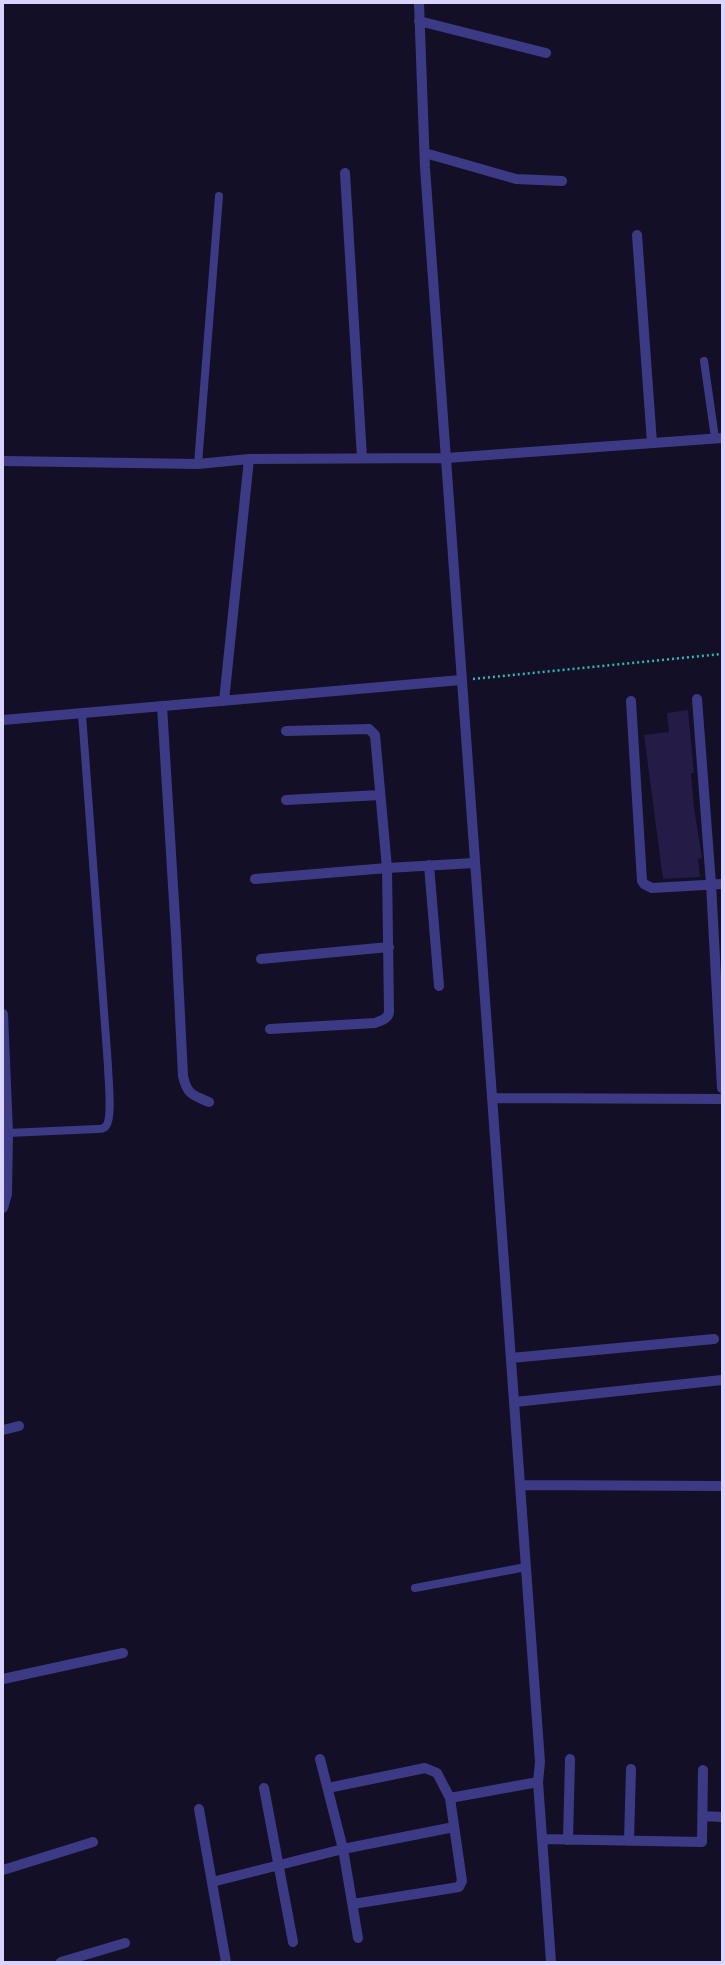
<!DOCTYPE html>
<html>
<head>
<meta charset="utf-8">
<style>
	body { margin:0 }
	#map { position:relative; width:725px; height:1965px; overflow:hidden; background:#130f26; font-family:"DejaVu Sans",sans-serif }
	canvas { display:block }
	.frame { position:absolute; inset:0; border:4px solid #d9d4ff; pointer-events:none }
</style>
</head>
<body>
<div id="map">
<canvas width="725" height="1965"></canvas>
<div class="frame"></div>
</div>
<script>
const ctx = document.querySelector('canvas').getContext('2d');
ctx.lineJoin = 'round';
function paint(path, color) { ctx.fillStyle = color; ctx.fill(path, 'evenodd'); }
function trace(path, color, width, dash) { ctx.strokeStyle = color; ctx.lineWidth = width; ctx.lineCap = dash ? 'butt' : 'round'; ctx.setLineDash(dash || []); ctx.stroke(path); }
paint(new Path2D(`
	M688,710l6,63h-3l3,35 8,50 -4,1 2,18 -37,2 -19,-144 25,-3 -2,-19z`), '#241b47');
trace(new Path2D(`
	M473,679l249,-25`), '#2fb8b0', 2.5, [2, 3]);
trace(new Path2D(`
	M704,361l11,77
	M198,464l21,-268
	M8,1133l89,-4c4,0 7,0 9,-3 7,-8 2,-49 2,-60l-26,-352
	M415,1588l111,-21`), '#3d3a85', 8);
trace(new Path2D(`
	M419,3l6,165 115,1594 -2,20 13,180
	M419,21l127,32
	M425,153l91,26 46,2
	M345,173l17,285
	M637,235l15,208
	M3,461l195,3 51,-5 198,-1 275,-20
	M697,699l14,185 11,204
	M224,701l25,-242
	M631,701l11,180 2,3 8,4 70,-4
	M162,706l14,229 7,141c4,18 9,19 26,26
	M3,720l458,-40
	M286,800l94,-5
	M429,865l10,121
	M255,879l132,-11 87,-5
	M261,959l128,-12
	M3,1014l5,119 -1,61 -4,14
	M270,1029l105,-6c7,-3 13,-4 14,-11l-2,-144 -12,-133 -6,-6 -83,2
	M492,1098l230,1
	M511,1358l203,-19
	M515,1402l207,-22
	M3,1430l16,-4
	M521,1485l201,1
	M3,1679l120,-26
	M320,1759l23,90 15,89
	M264,1788l29,154
	M328,1788l97,-20 12,5 13,25 12,83 -3,6 -106,17
	M450,1798l88,-16
	M199,1809l27,153
	M702,1816l20,1
	M542,1839l160,3 1,-72
	M568,1840l2,-81
	M629,1841l2,-72
	M3,1870l90,-28
	M212,1882l131,-33 111,-22
	M61,1962l64,-19`), '#3d3a85', 10);
</script>
</body>
</html>
